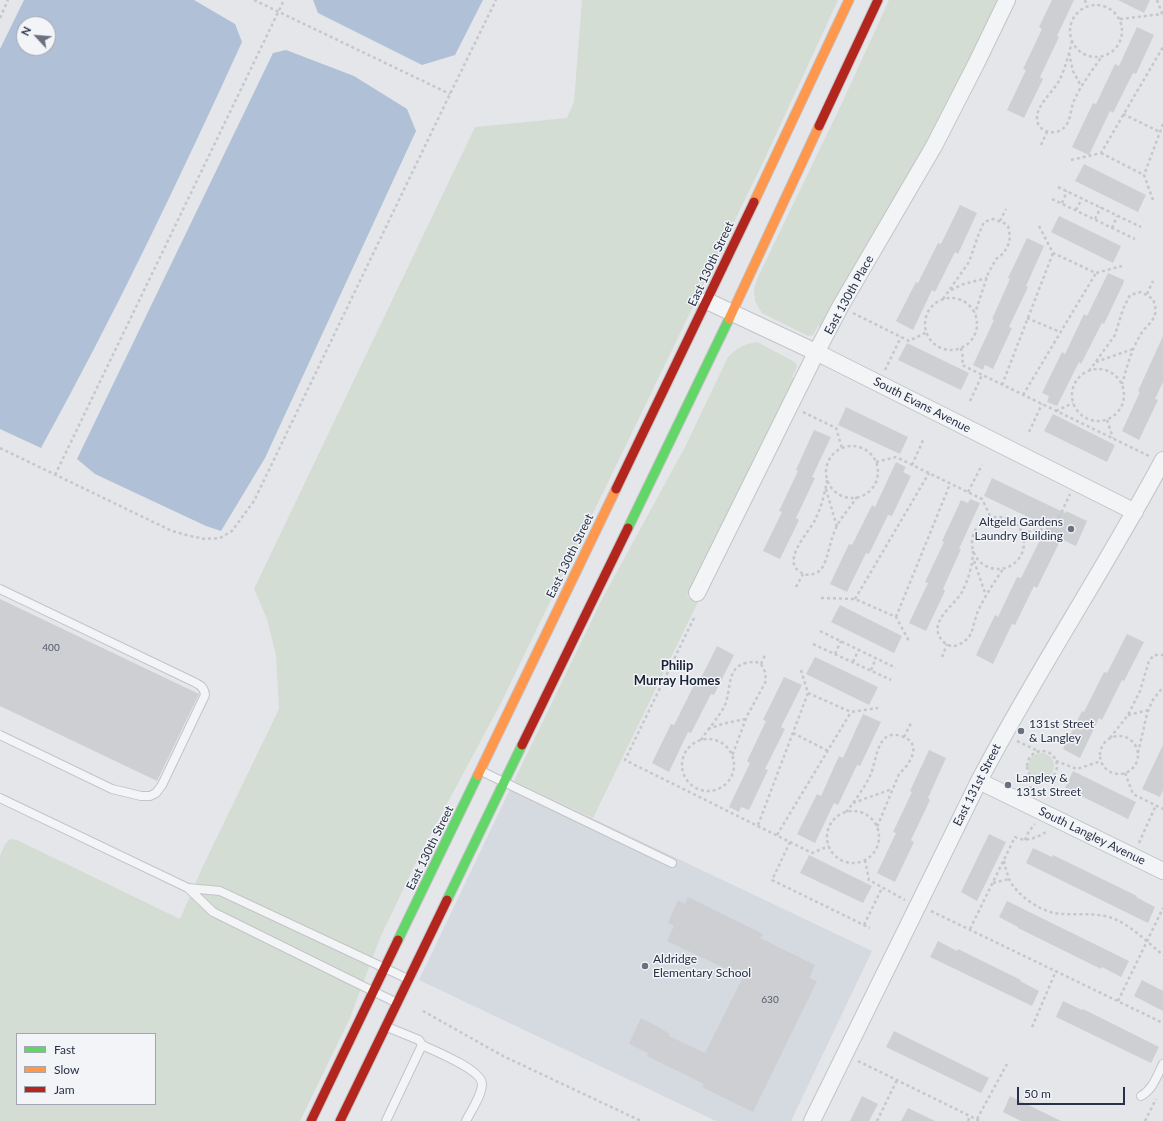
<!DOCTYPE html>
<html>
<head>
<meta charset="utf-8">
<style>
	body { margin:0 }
	#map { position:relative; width:1163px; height:1121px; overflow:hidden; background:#e4e6e9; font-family:Lato,sans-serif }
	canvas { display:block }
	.legend { position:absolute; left:16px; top:1033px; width:140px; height:72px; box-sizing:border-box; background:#f2f4f8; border:1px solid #a1a6b0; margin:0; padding:5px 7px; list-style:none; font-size:12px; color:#283145 }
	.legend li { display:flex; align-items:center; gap:8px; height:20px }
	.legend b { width:20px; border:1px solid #a1a6b0 }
	.north { position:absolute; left:16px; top:16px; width:40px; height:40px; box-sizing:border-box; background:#f2f4f8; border:1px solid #a1a6b0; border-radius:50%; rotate:296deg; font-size:11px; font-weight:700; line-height:16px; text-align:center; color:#283145 }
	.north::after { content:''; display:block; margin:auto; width:14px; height:18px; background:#6a707e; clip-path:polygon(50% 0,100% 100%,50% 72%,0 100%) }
	.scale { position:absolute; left:1017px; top:1087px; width:108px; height:18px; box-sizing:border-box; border:2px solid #283145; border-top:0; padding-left:5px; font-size:12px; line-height:14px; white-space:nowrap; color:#283145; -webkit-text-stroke:3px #f2f4f8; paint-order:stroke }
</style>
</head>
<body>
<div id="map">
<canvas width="1163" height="1121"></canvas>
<ul class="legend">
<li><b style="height:5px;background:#63d668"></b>Fast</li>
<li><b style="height:5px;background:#ff974d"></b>Slow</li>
<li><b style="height:5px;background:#b3261e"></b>Jam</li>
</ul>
<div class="north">N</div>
<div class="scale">50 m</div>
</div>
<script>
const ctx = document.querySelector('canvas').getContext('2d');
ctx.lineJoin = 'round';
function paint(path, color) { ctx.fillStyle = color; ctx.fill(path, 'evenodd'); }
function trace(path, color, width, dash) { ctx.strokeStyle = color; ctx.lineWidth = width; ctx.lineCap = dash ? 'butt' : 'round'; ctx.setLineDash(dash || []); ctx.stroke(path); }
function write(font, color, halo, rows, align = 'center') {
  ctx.font = font + ' Lato,sans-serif'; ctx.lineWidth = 3; ctx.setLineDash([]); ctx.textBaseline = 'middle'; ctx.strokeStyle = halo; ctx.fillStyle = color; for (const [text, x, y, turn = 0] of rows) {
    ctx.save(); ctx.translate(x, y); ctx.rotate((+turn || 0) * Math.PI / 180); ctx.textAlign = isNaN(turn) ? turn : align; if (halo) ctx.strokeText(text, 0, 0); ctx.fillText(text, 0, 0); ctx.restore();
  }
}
paint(new Path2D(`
	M514,781l358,170 -81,170h-75l-297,-141z`), '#d5d9e0');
paint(new Path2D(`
	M582,0h256l-72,156 -266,549 -80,149 -40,84 -30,80 -50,103h-300v-265l5,-12 5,-5 7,1 163,79 23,-53 76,-157 -3,-54 -9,-36 -13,-30 221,-462 92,-9 7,-16zM17,1034h138v70h-138z
	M889,0h110l-18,37 -70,135 -90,155 -3,-1 -5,9 -5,1 -46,-23 -7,-12 -1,-12 4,-12 85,-176z
	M757,342l38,20 2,5 -5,10 3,1 -108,219 11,5 -105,216 -79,-37 88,-182 83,-152 43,-90c9,-9 16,-13 29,-15z
	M1028 766a13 13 0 1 1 26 0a13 13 0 1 1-26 0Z`), '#d4ddd4');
paint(new Path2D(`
	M24,0h170l41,24 7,18c-63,138 -128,274 -201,406l-41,-19v-380zM24,24h24v24h-24z
	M313,0h170l-28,55 -33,10 -104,-52z
	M286,50l68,26 53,33 9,22 -151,327 -44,73 -15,-5 -111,-52 -18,-15 196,-406z`), '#b0c0d6');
paint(new Path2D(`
	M1052,0h22l-17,36 2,1 -19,40 3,2 -19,39 -17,-8 19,-40 -3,-1 19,-40 -3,-2z
	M1118,0h32l-6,13z
	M1137,27l17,8 -18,39 -3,-1 -20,40 -3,-2 -21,44 -17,-8 21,-44 3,1 19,-40 4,2z
	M1084,164l62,31 -8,17 -63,-31z
	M960,205l17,8 -19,41 -3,-2 -20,40 -3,-2 -19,40 -17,-9 20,-39 2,1 20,-40 3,1z
	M1059,216l62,30 -8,17 -62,-31z
	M1027,238l17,8 -18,40 2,1 -19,40 3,1 -19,41 -8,-4 -2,5 -10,-5 21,-45 -2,-1 18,-40 -2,-1z
	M1108,273l16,7 -1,4 -19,40 -2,-1 -21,41 -2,-2 -22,44 -10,-4 2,-6 -7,-3 20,-41 3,2 19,-40 3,2z
	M1163,336v46l-8,17 3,1 -19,40 -17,-9 18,-39 -2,-1z
	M907,343l62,30 -8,17 -63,-30z
	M846,407l62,30 -8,17 -62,-29z
	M1053,414l62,31 -8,17 -63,-31z
	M814,430l17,7 -19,40 3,1 -19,40 3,2 -19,39 -17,-8 19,-39 -3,-1 19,-40 -2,-1z
	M896,462l10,5 -3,5 8,4 -19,40 -4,-1 -19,39 -3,-1 -19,39 -17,-8 19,-40 3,1 20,-40 3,2z
	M992,478l73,35 1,-2 21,10 -11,25 -15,-7 -24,49 -3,-2 -19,39 -3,-1 -19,40 -17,-9 19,-40 3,2 19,-40 4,1 26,-52 -63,-30z
	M970,499l10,4 -21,46h2l-18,40 2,2 -19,40 -17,-8 19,-40 -3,-1 19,-40 -2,-1 19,-41 7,3z
	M0,599l199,95 -42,87 -157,-75z
	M840,605l62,31 -8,17 -63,-31z
	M1127,634l17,8 -20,39 -2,-1 -20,40 -3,-2 -19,40 -17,-9 19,-38 2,1 20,-40 3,1z
	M717,646l17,9 -20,40 -3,-1 -20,39 -3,-1 -19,40 -17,-9 19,-39 3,1 20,-40 3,1z
	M815,657l63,30 -9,18 -63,-31z
	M784,677l18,8 -21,42 4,2 -20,40 3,1 -19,40 -8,-3 -2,5 -10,-5 21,-44 -3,-2 19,-40 -3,-1z
	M863,714l18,8 -21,44 -3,-1 -19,40 -4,-2 -19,40 -18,-9 20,-40 4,2 18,-40 4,2z
	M1163,745v45l-3,7 -18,-8z
	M929,750l17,8 -18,40 2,2 -19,40 3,2 -19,40 -18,-9 19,-40 -3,-1 19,-40 -2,-1z
	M1073,771l63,31 -8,17 -63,-31z
	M989,834l17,8 -29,59 -16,-9z
	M1033,848l19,9 1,-2 84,41 -1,1 19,10 -7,16 -122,-60z
	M809,855l63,31 -9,17 -63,-30z
	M688,897l75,37 -3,4 55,27 -6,13 8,3 -64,131 -51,-25 2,-3 -57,-28 1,-3 -19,-9 12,-26 20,10v1l9,5 -1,2 36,17 38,-76 -76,-36 7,-15 -6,-3 10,-23 7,4z
	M1007,901l122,60 -8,16 -19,-10 -1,2 -83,-41v-1l-19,-10z
	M938,941l19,10 1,-2 63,31 -1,1 19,10 -7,15 -102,-49z
	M1142,980l21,11v20l-29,-15z
	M1063,1001l19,9 1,-1 76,38 -8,16 -95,-46z
	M894,1031l95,47 -8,15 -95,-46z
	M862,1096l16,8 -9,17h-19z
	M1010,1096l51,25h-40l-18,-9z
	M908,1108l27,13h-34z`), '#cecfd3');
const lane = new Path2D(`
	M0,589l194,93c6,3 10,5 11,13l-43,90 -6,8 -6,3h-9l-29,-7 -112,-54
	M481,771l191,92
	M0,798l188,90
	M397,1003l-184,-91 -25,-24 32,3 188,88
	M422,1045c13,6 60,25 60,39 0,11 -11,27 -16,37
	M1141,1096c12,-7 16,-20 22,-32
	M386,1121l36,-76 -3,-5 -32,-13`);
const street = new Path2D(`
	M707,301l117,55 311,156
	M697,593l119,-240 24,-46 94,-161 42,-82 31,-64
	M979,781l184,90
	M812,1121l167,-340c57,-109 126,-212 184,-321`);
const fast = new Path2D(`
	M628,528l101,-209
	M447,900l75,-155
	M398,940l80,-165`);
const slow = new Path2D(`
	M754,202l95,-202
	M729,319l90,-193
	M478,775l138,-286`);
const jam = new Path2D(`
	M819,126l59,-126
	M616,489l138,-287
	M522,745l106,-217
	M311,1121l87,-181
	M340,1121l107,-221`);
trace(lane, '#c2c4c7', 10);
trace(street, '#c2c4c7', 18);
trace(fast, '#c2c4c7', 11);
trace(slow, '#c2c4c7', 11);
trace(jam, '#c2c4c7', 11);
trace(new Path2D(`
	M254,0l196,94
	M1085,0l2,6
	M1157,0l6,16
	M1070 31a26 26 0 1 1 52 0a26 26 0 1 1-52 0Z
	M0,18l8,-18
	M1120,19l42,-5
	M1072,41c-3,13 -7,28 -13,40 -7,12 -21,23 -22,36 -1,13 14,19 24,13 10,-6 9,-18 12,-27 7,-17 19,-32 29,-47
	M1069,53l4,18 8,15
	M1123,114l37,18
	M1041,145l6,-13
	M1101,153l43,22
	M1071,160l30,-7 62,-106
	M1058,187l83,40
	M1052,199l83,40
	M1153,200l-9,-25 19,-51
	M1062,203l5,-12
	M1076,210l6,-12
	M1095,219l6,-12
	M1000,221l6,-12
	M1039,226l14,27 43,20 26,-7
	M1112,228l5,-12
	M951,290l13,-6 23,-6
	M1147,294l6,-13
	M925 324a26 26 0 1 1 52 0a26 26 0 1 1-52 0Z
	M943,299l26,-37 9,-26 6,-14 9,-3 11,4 4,3 2,10 -1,7 -5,10 -8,6 -8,15 -13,39
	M853,313l56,28 18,-9
	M1027,318l33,14
	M961,348l2,10 -1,7 187,91
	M1096,362l37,-13
	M1072 395a26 26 0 1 1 52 0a26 26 0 1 1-52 0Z
	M885,370l16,-33
	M1089,371l26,-36 8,-26 7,-14 11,-3 12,7c2,6 4,12 1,18 -3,7 -10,11 -13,17 -10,16 -14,33 -19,50
	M1002,385l51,-132
	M1023,395l73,-122
	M970,401l12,-26
	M1056,411l17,-8
	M803,412l33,16 6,20
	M1107,420l6,18
	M1029,432l13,-28
	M826 472a26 26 0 1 1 52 0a26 26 0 1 1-52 0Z
	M0,448l172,83 18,5 15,3 15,-1 12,-7 22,-30 196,-407 46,-94
	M876,462l20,-5 86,42 9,19
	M912,465l12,-27
	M55,475l229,-475
	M827,480c-2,13 -6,28 -12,40 -7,14 -37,43 -11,54 4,2 11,0 14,-2 6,-4 8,-13 10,-19 2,-8 4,-16 7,-23 5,-12 15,-22 22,-33
	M826,489l11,38
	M968,492l14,-27
	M972 543a26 26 0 1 1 52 0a26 26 0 1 1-52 0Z
	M1022,533l22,-4 8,4 18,-39
	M973,551c0,14 -5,29 -11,41 -7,13 -34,29 -21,47 2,3 6,6 10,7 5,1 12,-3 16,-7 6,-6 6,-14 9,-22 1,-5 4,-10 6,-14 6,-12 14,-23 21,-34
	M974,561l12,35
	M796,587l7,-13
	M821,598l34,1 41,18 13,24
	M855,599l74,-126
	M896,617l54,-133
	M694,618l-69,142 187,93 17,-7
	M820,631l76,37
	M813,644l78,36
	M835,654l6,-13
	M942,657l5,-13
	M853,662l6,-13
	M761,664l5,-11
	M801,670l7,23 43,19 27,-4
	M871,670l5,-12
	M1128,715l21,-5
	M708,729l14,-5 23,-5
	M793,733l35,18
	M1100 755a19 19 0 1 1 38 0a19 19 0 1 1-38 0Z
	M904,737l7,-14
	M1110,738l18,-23 12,-24 9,-30 5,-6h9
	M682 765a26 26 0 1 1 52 0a26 26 0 1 1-52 0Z
	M701,740c7,-11 17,-22 23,-33 8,-15 1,-39 22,-44 6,-1 10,-2 15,1l4,8 1,9 -19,35 -15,40
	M1017,741l21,10
	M1027 766a15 15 0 1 1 30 0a15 15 0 1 1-30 0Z
	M1138,753l9,-39 5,-13 11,-14
	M1056,761l21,8 24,-8
	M1125,773l8,21 30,15
	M1030,789l4,-10
	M853,803l39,-14
	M827 837a26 26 0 1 1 52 0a26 26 0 1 1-52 0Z
	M846,812c9,-11 18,-24 24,-36 7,-14 6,-48 31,-40 23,7 9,28 -2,38l-22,53
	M758,825l50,-132
	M777,835l74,-123
	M1025,840l4,-9 6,-7
	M790,842l-18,38 98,48
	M1139,843l17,-38
	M865,860l4,20 36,20
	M1004,861c1,6 3,12 5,18 7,15 28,30 45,34 18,3 37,-1 55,4 20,6 38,25 54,38
	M993,883l16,-4
	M931,911l232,112
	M864,925l18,-37
	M970,929l45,-92c12,6 22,0 33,-6
	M1118,1001l45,-93
	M423,1011l80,45 138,65
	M1032,1027l24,-56
	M858,1061l122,60
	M977,1119l30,-55
	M877,1121l20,-41
	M968,1121l2,-5
	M1145,1121l11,-22`), '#c5c7cc', 2.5, [3, 3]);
trace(lane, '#f3f4f6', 8);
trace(street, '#f3f4f6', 16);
trace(fast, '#63d668', 9);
trace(slow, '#ff974d', 9);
trace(jam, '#b3261e', 9);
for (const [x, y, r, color] of [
	[1071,529,4,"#6a707e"],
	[1021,731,4,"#6a707e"],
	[1008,785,4,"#6a707e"],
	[645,966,4,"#6a707e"]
]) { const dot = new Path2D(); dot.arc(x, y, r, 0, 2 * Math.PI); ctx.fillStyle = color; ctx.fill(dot); trace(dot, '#f2f4f8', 1.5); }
write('10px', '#525969', null, [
	["400",51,648],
	["630",770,1000]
]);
write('12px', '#283145', '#f2f4f8', [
	["East 130th Street",711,264,-65],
	["East 130th Place",849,295,-61],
	["South Evans Avenue",922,405,27],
	["East 130th Street",570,556,-64],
	["East 131st Street",977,785,-63],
	["South Langley Avenue",1092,836,26],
	["East 130th Street",430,848,-64]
]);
write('12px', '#283145', '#f2f4f8', [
	["Altgeld Gardens",1063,522,"right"],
	["Laundry Building",1063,536,"right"],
	["131st Street",1029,724],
	["& Langley",1029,738],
	["Langley &",1016,778],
	["131st Street",1016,792],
	["Aldridge",653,959],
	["Elementary School",653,973]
], 'left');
write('bold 13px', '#1a2236', '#f2f4f8', [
	["Philip",677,666],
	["Murray Homes",677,681]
]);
</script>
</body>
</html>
